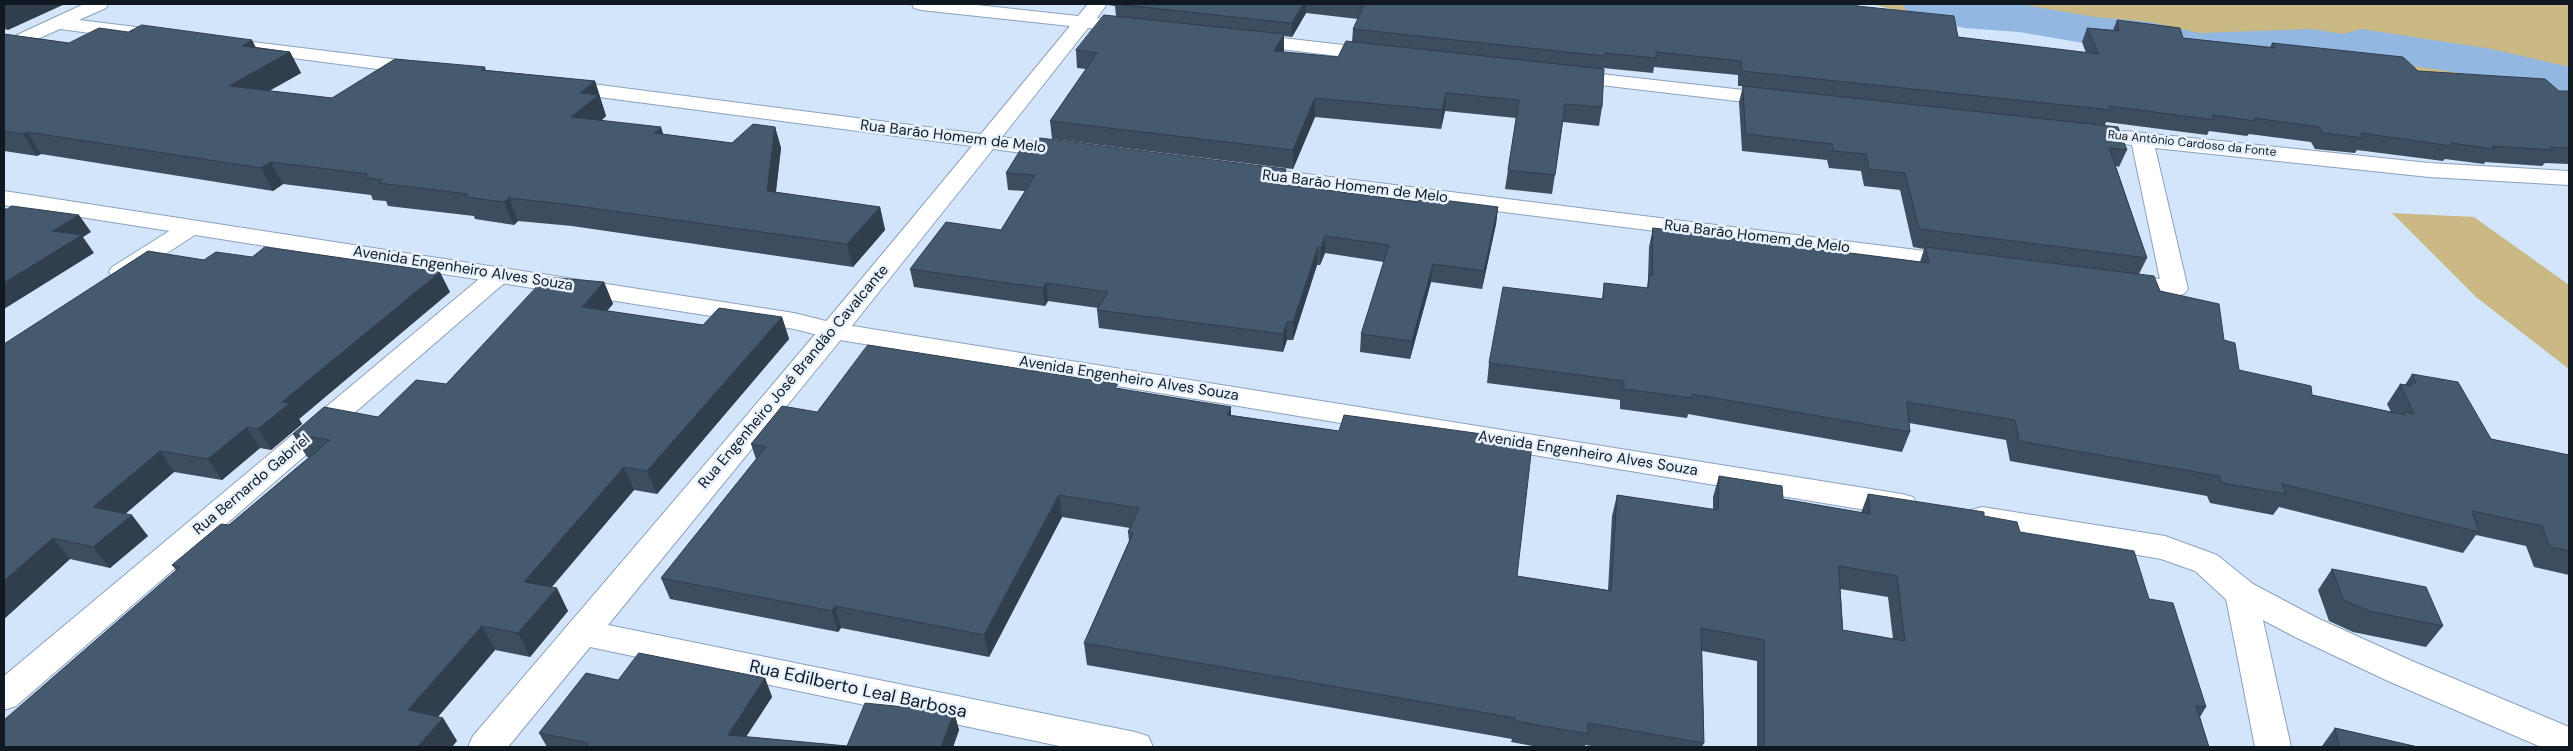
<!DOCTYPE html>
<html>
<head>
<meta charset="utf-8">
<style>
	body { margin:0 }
	#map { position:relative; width:2573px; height:751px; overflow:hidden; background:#d2e5fa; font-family:"DM Sans",sans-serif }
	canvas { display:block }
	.frame { position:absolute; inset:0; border:5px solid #101821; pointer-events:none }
</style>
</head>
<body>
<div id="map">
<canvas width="2573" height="751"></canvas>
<div class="frame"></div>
</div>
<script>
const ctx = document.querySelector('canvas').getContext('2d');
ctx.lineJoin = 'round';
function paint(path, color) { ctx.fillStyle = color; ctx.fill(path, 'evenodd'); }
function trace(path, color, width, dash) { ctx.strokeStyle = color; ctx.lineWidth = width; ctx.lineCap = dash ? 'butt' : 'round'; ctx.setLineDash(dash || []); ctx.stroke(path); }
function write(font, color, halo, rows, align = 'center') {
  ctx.font = font + ' "DM Sans",sans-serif'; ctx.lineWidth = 5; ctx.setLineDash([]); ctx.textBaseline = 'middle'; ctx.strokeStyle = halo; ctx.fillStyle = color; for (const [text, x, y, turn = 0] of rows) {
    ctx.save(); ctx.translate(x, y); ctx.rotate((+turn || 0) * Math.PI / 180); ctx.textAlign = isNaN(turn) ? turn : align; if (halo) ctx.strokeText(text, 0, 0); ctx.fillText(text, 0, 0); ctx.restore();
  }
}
paint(new Path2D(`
	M1871,4h698v99l-169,-27 -36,-24 -52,-9 -112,4 -181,-29 -55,-4 -42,2z
	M2392,213l82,4 95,68v84l-93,-72z`), '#cab885');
paint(new Path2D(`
	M1902,4h117l76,13 55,5 50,11 112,-4 31,5 18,-5 131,20 77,18v31l-77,-20 -110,-17 -18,5 -52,-9 -112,4 -50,-11 -55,-5 -76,-13 -55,-4 -55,-14z`), '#92b7e1');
const minor = new Path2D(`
	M84,4h24l-2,4 -27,12 57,7 7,2 3,4 -3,4 -7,2 -76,-10 -56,25v-13z
	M912,4h56l110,12 10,-12h19l-10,14 45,6 3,4 -3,4 -7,2 -47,-6 -86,109 65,9 3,5 -3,5 -8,2 -66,-9 -150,188 -235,288 527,107 13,4 5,11h-89l-474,-100 -82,100h-40l5,-11c167,-195 335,-391 499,-590l-411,-54 -7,-2 -3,-4 3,-4 7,-2 420,54 89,-108 -149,-16 -7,-2z
	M1247,34l132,15 7,2 3,4 -3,4 -7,2 -139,-17 -3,-4 3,-4z
	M253,42l171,21 7,2 3,4 -3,4 -7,2 -178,-23 -3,-4 3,-4z
	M1565,70l214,24 7,2 3,4 -3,4 -7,2 -221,-26 -3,-4 3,-4z
	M2125,131l304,32 140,8v14l-140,-8 -274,-29 33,141 -4,5c-21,6 -51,-1 -72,-7l-4,-5 4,-5 9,-3 39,5 -28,-134 -15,-2 -3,-5 3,-5z
	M1250,167l707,88 9,2 3,5 -3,5 -9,2 -715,-90 -3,-5 3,-5z
	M190,221l8,2 4,5 -4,5 -68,44 -9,2 -9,-2 -3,-5 3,-5 70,-44z
	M500,266l9,3 4,5 -4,5 -493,427 -12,4v-34l487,-407z`);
const tertiary = new Path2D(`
	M2241,581l12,3 4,9 34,154h-36l-30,-154 4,-9z`);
const secondary = new Path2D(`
	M4,191l790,122 40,10 1068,171 11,3 4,8 -4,8 -11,3 -1068,-177 -40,-10 -790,-124z
	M1982,507l183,29 52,19 36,29 66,35 93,42 157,66v20h-28l-153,-66 -93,-44 -66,-35 -34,-31 -34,-12 -190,-33 -4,-8 4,-8z`);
trace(minor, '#8ca2bb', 2);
trace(tertiary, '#8ca2bb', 2);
trace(secondary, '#8ca2bb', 2);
paint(minor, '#fff');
paint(tertiary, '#fff');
paint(secondary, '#fff');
paint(new Path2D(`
	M4,4l4,26 -4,-1z
	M1108,4h749v2l101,31 128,16 -4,-11 5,-14 26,2 4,-10 66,18 87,9 2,-4 146,28 141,20h10v73l-24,-1 -3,3 -57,-4 -1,2 -39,-5 -2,2 -86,-11 -2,3 -40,-4 -4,-7 -62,-8 -2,2 -38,-5 -2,4 -101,-13 -1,3 22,25 -8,17 -3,-1 31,92 -8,16 21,17 64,49 15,30 73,25 79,17 -4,-8 13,-20 5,1 7,-11 79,65 78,16v120l-35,-8 -8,-21 -50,-11 -13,18 -184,-46 -6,8 -63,-12 -3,-7 -197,-35 -4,-21 -97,-17 1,9 -8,20 -214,-38 -1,4 -67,-9v-9l-133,-17 2,-20 113,-64 2,-16 43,5 1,-9 1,-32 4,-19 267,34 4,-13 -11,-2 -13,-57 -36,-4 -3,-15 -32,-3 -2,-8 -85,-9 -3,-49 4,-16h-5v-11l-84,-8 -1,6 -50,-5 -1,39 -3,19 -36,-4 -11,72 -47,-5 3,-19 8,-52 -71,-7 -4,18 -126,-12 -22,52 -241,-30 -2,-18 36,-52 -9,-1 -1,-18 40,-34 -1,-10 -7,-1zM1306,13l52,6 -5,10 -1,13 -14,15 -54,-5v-16l8,1z
	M4,34l65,9 187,4 34,5 11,21 -32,18 63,7 153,-31 1,3 109,11 11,35 -5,5 62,13 69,9 43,-16 6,21 -5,44 104,15 5,23 -32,37 -281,-41 -54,-5 -4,4 -39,-6 -1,-3 -86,-10 -2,-5 -13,-1 -2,-5 -88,-11 -10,7 -232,-37 -4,2 -33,-5z
	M1006,173l280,12 132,17 80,5 -2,17 -14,65 -51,-7 -21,77 -50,-7 1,-18 23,-72 -59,-9 -5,12h-3l-24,75h-6l-4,12 -184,-24 -2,-18 1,-2 -50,-7 -3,5 -131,-19 -4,-18 91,-39 24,-39 -17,-1z
	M204,260l246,32 -151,127 3,5 -31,26 -11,-2 -38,32 -48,-8 -49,42 23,22 -38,32 -40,-9 -66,60v-275z
	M604,282l9,22 -6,7 96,14 79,-8 7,22 -132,155 -23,-4 -82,97 16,24 -38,46 -35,-7 -57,67 5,1 14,23 -281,-171 -4,-5 57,-40 80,-68h-2l-14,-23 85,-17 68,-33z
	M1118,388l113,27 108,16 164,10 14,135 91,14 4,-74 5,-21 96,15v-13l6,-21 64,23 78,14 7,-19 116,22 36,16 129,67 57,108 -6,10 9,30h-452v-86l-55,-10 2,92 -2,4h-105l-12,-2v2h-47l-27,-5 1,-3 -425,-74 -3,-22 45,-102 -1,-9 2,-4 -68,-11 -73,140 -148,-29 -3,4 -168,-33 -9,-21 95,-119 -5,-15 66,-32zM1840,589l48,8 5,42 -50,-9z
	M2332,569l111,57 -17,21 -73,-15 -24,-11 -11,-31z
	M765,678l7,19 -26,40 101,9 107,-34 5,18 -6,17h-406l-8,-14 79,-53z
	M2335,728l83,19h-96v-1z`), '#3b4d5f');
paint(new Path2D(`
	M4,4h61l-57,26 -4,-7z
	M1303,4h3v9l-14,24v-14z
	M1284,34v18l-10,-1z
	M252,40l11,21 -21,-15z
	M290,52l11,21 -61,34 -11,-21z
	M595,81l11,35 -27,23 -8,-22 9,-24z
	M1446,93l-1,18 -4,18 1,-19z
	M1315,98v19l-22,52v-19z
	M661,127l7,22 -14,-16z
	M775,127l6,21 -8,66 -6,-23z
	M27,132l14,22 -4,2 -14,-22z
	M271,162l12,22 -10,7 -12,-23z
	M1286,169v17l-6,-2z
	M509,198l9,23 -4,4 -10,-23z
	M880,207l5,23 -32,37 -6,-23z
	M1498,207l-2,17 -14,65 2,-18z
	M79,215l12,17 -8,5 11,16 -90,56v-26l48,-52z
	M1325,236v17l-5,12 1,-17z
	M1318,247l-1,18 -24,75v-18z
	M1433,264l-2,18 -21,77 2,-18z
	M440,272l10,20 -151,127 3,5 -31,26 -13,-21 24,-27z
	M604,282l9,22 -22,25 -9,-22z
	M1046,283l2,18 -3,5 -2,-18z
	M782,317l7,22 -132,155 -10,-23z
	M1287,322v18l-4,12v-18z
	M1231,407v20l-4,-12z
	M247,427l13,21 -38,32 -14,-21z
	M160,451l14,21 -65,56 -16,-21z
	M624,467l10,23 -98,115 -12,-23z
	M1059,495l3,22 -73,140 -5,-22z
	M132,515l16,21 -38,32 -17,-21z
	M53,538l17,21 -66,60v-38z
	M557,588l11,23 -38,46 -12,-24z
	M835,606l6,22 -3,4 -6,-21z
	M482,626l13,24 -72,84 -15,-24z
	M765,678l7,19 -33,50 -11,-12z
	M954,712l5,18 -6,17h-12z
	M443,718l14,23 -5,6h-35z`), '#303e4e');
const building = new Path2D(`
	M1115,4h188l-11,19z
	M1352,4h505v2l97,10 4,21 141,17 -12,-26 32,3 -2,-11 63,8 3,10 92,10 -3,-5 131,14 15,14 127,8 14,12h10v57l-20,-1 4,3 -61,-4 2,3 -43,-6 1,3 -91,-13 3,5 -41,-5 -4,-6 -65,-9 1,3 -43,-6 2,5 -105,-14 2,4 -369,-39 -1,-10 -85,-9v6l-51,-5 -1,3 -251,-27 11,-24z
	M1104,15l180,19 -10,17 64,6 8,-16 258,28 -2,38 -37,-3 -10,71 -47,-5 11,-70 -73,-7 -4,17 -127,-12 -22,52 -243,-29 47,-68 -21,-3z
	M142,25l110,15 -10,6 48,6 -61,34 103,12 63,-39 90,8 -4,3 114,11 -15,12 19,2 -28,22 90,10 -7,6 78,10 21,-19 22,3 -8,64 113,16 -33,37 -284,-40 -54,-6 -5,4 -39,-5 3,-3 -90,-11 4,-3 -20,-3 6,-3 -97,-12 -10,6 -234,-36 -4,2 -19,-3v-97l65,9 30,-15 29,4z
	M1743,86l375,41 9,23 -18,-2 38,110 -228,-29 -14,-56 -36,-4 -3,-15 -33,-3 -1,-7 -86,-10z
	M1040,138l246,31 -6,15 138,18 1,-5 79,10 -14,64 -51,-7 -21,77 -51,-7 28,-89 -64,-9 -4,12 -3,-1 -25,75h-6l-4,12 -186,-24 11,-18 -62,-9 -3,5 -133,-19 36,-47 55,8 34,-55 -29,-2 18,-29 11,1z
	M12,206l67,9 -27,16 30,4 -78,48v-74h3z
	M1653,228l276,35 -4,-16 229,29 6,15 59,13 5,36 11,3 4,27 72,16 1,9 93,20 -1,-3 10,2 -14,-30 12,2 -1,-4 5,1 -4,-9 46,8 33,57 78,16v96l-19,-4 -8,-21 -70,-15 7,21 -197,-48 4,10 -64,-11 -3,-7 -200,-35 -4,-21 -108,-18 3,30 -218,-38v4l-68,-9v-8l-135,-18 14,-76 100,12 1,-16 44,5 1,-13h3z
	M265,247l175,25 -158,130 8,1 -32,26 -11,-2 -39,32 -48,-8 -67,56 39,8 -39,32 -40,-9 -49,43v-237l144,-93 56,9 12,-8 36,5z
	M546,277l58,5 -22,25 121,18 16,-17 63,9 -135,154 -23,-4 -100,115 33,6 -39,45 -36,-7 -74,84 35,8 -26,29h-413v-27l176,-153 -8,-2 49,-41 8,1 101,-85 -37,-6 31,-27 54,10 38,-37 30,4z
	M868,345l250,39 -3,4 116,19 -4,8 112,16 5,-16 160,22 -1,4 29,4 -15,131 94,15 6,-96 101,15 1,-34 63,10 1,13 87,15 -2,-20 116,18v4l33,6 3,10 114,19 15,48 24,4 33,104 -10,-1 13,41h-445v-107l-63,-12 3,115 -116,-20v11l-73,-13v-3l-431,-75 49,-110 -5,-1 11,-24 -80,-13 -75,140 -149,-29 -3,5 -171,-33 105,-131 -15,-3 31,-38 35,6zM1839,566l58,10 8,65 -62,-11z
	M2332,569l94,18 17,39 -74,-15 -25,-11z
	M639,653l126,25 -37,57 119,11 18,-43 89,9 -13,35h-355l3,-4 -50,-10 47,-60 32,7z
	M2335,728l83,19h-78z`);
paint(building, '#45596f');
trace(building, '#303e4e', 1);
write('12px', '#101821', '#e7f1fc', [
	["Rua Antônio Cardoso da Fonte",2192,144,6]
]);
write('15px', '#101821', '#e7f1fc', [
	["Rua Barão Homem de Melo",953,137,7],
	["Rua Barão Homem de Melo",1355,187,7],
	["Rua Barão Homem de Melo",1757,237,7],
	["Avenida Engenheiro Alves Souza",463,269,9],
	["Rua Engenheiro José Brandão Cavalcante",794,377,-50],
	["Avenida Engenheiro Alves Souza",1129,379,9],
	["Avenida Engenheiro Alves Souza",1588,454,9],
	["Rua Bernardo Gabriel",252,485,-40]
]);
write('18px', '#101821', '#e7f1fc', [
	["Rua Edilberto Leal Barbosa",858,690,12]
]);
</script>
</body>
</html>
